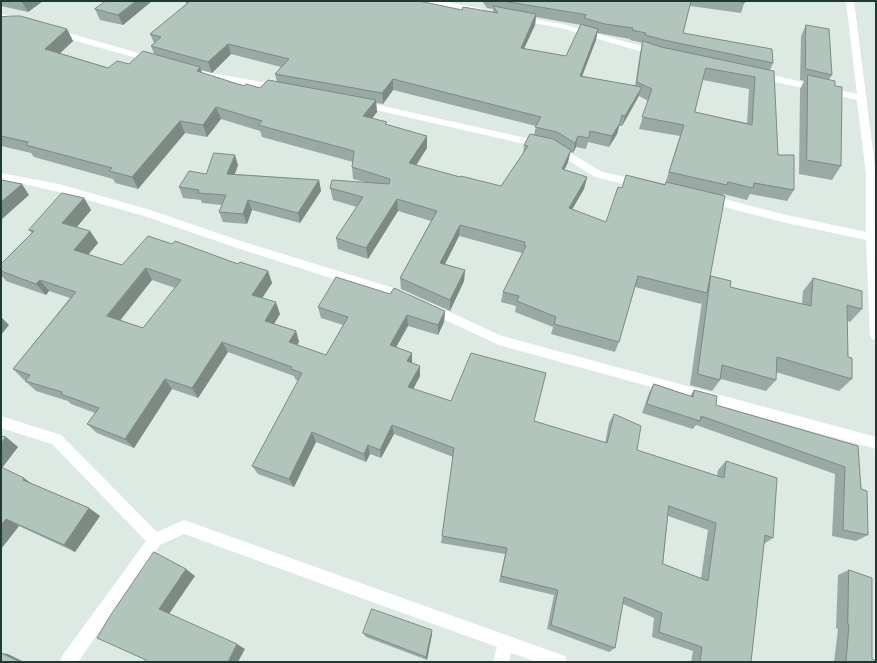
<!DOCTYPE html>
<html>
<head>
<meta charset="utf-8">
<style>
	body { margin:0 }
	#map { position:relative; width:877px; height:663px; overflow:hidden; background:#ddeae4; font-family:Helvetica,sans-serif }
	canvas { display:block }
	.frame { position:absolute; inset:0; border:2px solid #1e3a32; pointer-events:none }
</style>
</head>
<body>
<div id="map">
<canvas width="877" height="663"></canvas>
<div class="frame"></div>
</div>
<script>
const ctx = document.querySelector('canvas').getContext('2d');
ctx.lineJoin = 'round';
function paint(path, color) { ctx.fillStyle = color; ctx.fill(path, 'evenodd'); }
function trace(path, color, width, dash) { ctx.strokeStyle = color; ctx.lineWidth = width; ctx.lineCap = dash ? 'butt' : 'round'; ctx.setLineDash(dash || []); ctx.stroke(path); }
paint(new Path2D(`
	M422,1h18l40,7 4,2 -4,2 -54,-9z
	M846,1h8l22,174v165l-4,-1 -2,-4 -4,-95 -84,-18 -73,-19 -4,-1 -1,-3 1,-3 4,-1 73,19 84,18v-57l-9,-75 -99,-22 -4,-3 4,-3 99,22z
	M1,14l23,5 1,2 -4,2 -20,-5z
	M516,16l46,8 97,27 1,2 -4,3 -3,-1 -92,-27 -45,-8z
	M52,30h6l98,28 1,2 -1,2h-6l-98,-28 -1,-2z
	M201,71l77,14 4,3 -4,3 -80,-15 -1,-2 1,-2z
	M361,101l196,44 45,27 38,8 4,1 1,3 -1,3 -4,1 -45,-11 -44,-27 -193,-44 -2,-2z
	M1,173l58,11 88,25 97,33 156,48 10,4 2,3 -2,3 -4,2 -169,-54 -93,-32 -85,-24 -58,-13z
	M430,303l72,33 374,101v12l-377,-104 -73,-34 -2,-3 2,-3z
	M1,416l60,19 96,97 27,-12 381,136 2,6h-30l-26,-9 -2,9h-16l4,-15 -313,-113 -24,11 -82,117h-18l2,-6 84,-115 -94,-97 -51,-16z`), '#fff');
paint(new Path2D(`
	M1,1h42l-15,11 -27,-6z
	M152,1l-29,24 -23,-5 -5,-11z
	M482,1h263l-4,12 -51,-7 -7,27 90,30 -3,7 8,85 16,35 -7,11 -37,-7 -3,6 -24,-6 -14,85 2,-3 19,11 72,17 1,-13 10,-13 49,31 -12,13 -3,-1 1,36 4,22 -13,12 -63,-19v8l-10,11 -45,-12 -9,12 -22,-6 12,-84 -1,3 -66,-17 -16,55 -4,10 -64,-18 2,-7 -38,-15 1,-6 -15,-4 2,-10 19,-39 -63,-17 -14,28 20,6 -1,11 -14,30 -49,-22 -1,-11 31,-57 -33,-10 -30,48 -30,-10 -2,-11 21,-31 -24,-7 -3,-12 35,-6 -12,-3 -1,-12 1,-5 -91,-25 -2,-6 -39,-12 -14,18 -22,-4 -47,56 -23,-6 -2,-4 -79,-22 -3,-4 -30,-7v-129l66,12 6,12 -13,12 48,15 21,-4 25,-10 -3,-8 3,-3 -4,-9 37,-30 -1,-2 276,8 31,2v-3l-6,-1zM536,17l45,8 -15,31 -42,-7 11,-24zM597,33l6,1 27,5v1l13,3 -3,10 -5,33 -53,-10 14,-36zM231,54l50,13 -6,7 2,8 -17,6 -16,-2 -42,-13 -1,-3 11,3zM703,80l46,9 -2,34 -52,-11zM393,90l143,36 -2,9 -10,10 -1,9 -22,32 -41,-9 -44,-12 11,-17v-12l-40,-11 -15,-7 5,-6 -1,-9 7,1zM639,96l9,5 -9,28 41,7 -15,48 -39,-9 -4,13 -16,34 -34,-13 12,-20 3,-12 -23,-7 4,-8 2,-10 3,1 3,-6 10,2 2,-7 21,5 8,-13 2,-8h3z
	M806,25l26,50 -3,4 12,87 -9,14 -33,-6 1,-85 4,-8 -4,-1 1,-44z
	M238,165l-3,9 84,6 2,11 -21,32 -48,-13 -5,14 -24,-2 -4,-10 3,-7 -20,-2 -1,-3 -18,-2 -4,-11 27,-13z
	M84,198l7,12 -14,17 13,4 8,12 -10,12 34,10 50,-21 66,20 30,7 4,12 -10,15 18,16 -6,10 22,7 3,11 -2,3 29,10 17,-30 -22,-7 -3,-11 72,-13 55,17 -1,11 -6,13 -30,-9 -12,21 16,6v10l8,3v10l-7,13 38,12 83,20 71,22 4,-20 5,-9 23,36 80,26 1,-6 8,-9 47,77 -9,6 -13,118h-60l2,-11 -41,-14 2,-19 -31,-14 -8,44 -6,4 -62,-23 7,-34 -55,-13 6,-28 -64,-11 1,-7 11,-79 -59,-23 -13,24 -11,-4 -4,8 -50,-20 -22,45 -36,-13 -6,-8 46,-85 -3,-2 -1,-3 -66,-24 -30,46 -26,-9 -38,59 -37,-15 -10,-9 8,-11 -24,-9 -3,-3 -32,-10 -11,-10 1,-1h-2l-11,-11 57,-71 -21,-7 -3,4 -40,-14 -5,-6v-11l31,-31 -3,-3zM152,280l23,8 -32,40 -23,-8zM668,516l40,14 -7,48 -38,-14z
	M654,384l36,12 4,-6 22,15 142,41 3,43 7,46 -12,6 -24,-5 3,-62 -139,-49 -3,4 -51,-16 7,-20z
	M1,436l5,1 12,10 -16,21 31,16 56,24 11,8 -25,36 -56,-26 -18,23z
	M849,570l23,89 4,3h-42l4,-33 -2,-1 2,-53z
	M363,633l69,1 -5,26 -61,-23z`), '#99a9a3');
paint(new Path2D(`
	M23,1h20l-15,11 -6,-10z
	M136,1h16l-29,24 -5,-10z
	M536,14l-1,11 -16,34 2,-11z
	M67,29l6,12 -21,20 -7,-12z
	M598,29l-2,11 -18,47 2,-11z
	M228,44l3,10 -19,19 -4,-11z
	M200,67l4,13 -7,-9z
	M393,79v11l-10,14 -1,-11z
	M642,87l-4,10 -16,29 3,-10z
	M376,100l1,12 -12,16 -2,-12z
	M216,107l5,12 -14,18 -4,-12z
	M180,121l5,12 -47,56 -6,-12z
	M620,123l-3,11 -8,13 3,-11z
	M427,136v12l-17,27 -1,-12z
	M578,136l-2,11 -3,6 2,-10z
	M571,150l-3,12 -9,19 3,-12z
	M235,155l3,10 -7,19 -4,-10z
	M587,177l-3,12 -18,31 3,-12z
	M319,180l2,11 -21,32 -2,-10z
	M22,184l7,11 -28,25v-18z
	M84,198l7,12 -21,25 -8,-12z
	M397,199l1,12 -30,48 -2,-11z
	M248,200l4,10 -5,14 -4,-10z
	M460,225l-1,11 -19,38v-11z
	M90,231l8,12 -16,19 -8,-12z
	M146,268l6,12 -37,47 -8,-11z
	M465,270l-1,11 -14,30v-11z
	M268,271l4,12 -15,23 -5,-11z
	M40,280l9,11 -3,4 -10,-11z
	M276,302l4,12 -11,18 -4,-11z
	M445,311l-1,11 -6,13v-10z
	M407,315l1,11 -17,30 -1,-11z
	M1,317l8,8 -8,10z
	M296,331l3,11 -6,11 -4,-11z
	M222,342l6,10 -30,46 -6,-10z
	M412,353v11l-5,-3z
	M420,366v10l-11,21 -1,-10z
	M165,379l7,10 -38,59 -9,-9z
	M392,425l2,9 -13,24 -1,-8z
	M312,432l4,10 -22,45 -5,-8z
	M6,437l12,10 -17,22v-26z
	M368,445l2,9 -4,8 -2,-8z
	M24,478l12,9 -13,-7z
	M89,508l11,8 -25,36 -11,-7z
	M6,519l13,7 -18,23v-24z
	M186,569l9,7 -26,38 -10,-5z
	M432,630v4l-5,26 -1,-3z
	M237,644l8,5 -7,13h-10z
	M1,653l7,1 16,8h-4z`), '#7d8a84');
const building = new Path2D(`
	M106,1h30l-18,14 -23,-6z
	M187,1h232l43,9 1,-3 35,6 -5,-7 43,8 -15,34 45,8 15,-32 17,5 -18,47 62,11 -17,29 -3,-1 -2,8 -8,13 -22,-5 -1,7 -11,-2 -3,7 -18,-11 -22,-5 6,-10 -148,-38 -11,14 -107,-19 14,-15 -61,-15 -20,18 -57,-16 10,-9 -11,-3 39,-32h-3z
	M503,1h188l-8,32 89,16 1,14 -109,-23 -19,-5 1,-2 -14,-3 1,-2 -28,-4 -21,-6 2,-3z
	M734,1h11v1z
	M20,16l47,13 -22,20 63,19 9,-7 12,3 14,-13 57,16 -3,4 47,15 2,-2 14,4 8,-8 108,20 -13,16 24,6 -2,2 42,12 -18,27 51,14 1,-1 40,10 27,-40 -4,-1 6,-11 23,5 18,11 -9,19 25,8 -18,31 37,14 12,-35 4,1 4,-13 39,10 1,-3 59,14 -18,97 -69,-17 -19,66 -65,-18 2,-7 -39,-16 2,-5 -16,-4 23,-46 -2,-1 1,-3 -65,-17 -20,38 25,7 -15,30 -50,-22 37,-67 -40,-12 -31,49 -30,-10 27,-41 -33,-9 2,-8 57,4 1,-5 -38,-12 2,-16 -96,-26 4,-4 -46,-14 -13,18 -23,-4 -48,56 -23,-6 3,-3 -86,-23 2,-3 -27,-6v-119z
	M806,25l23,4 3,46 -26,-6z
	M643,41l18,6 113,24 4,84h16v35l-40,-7 -1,5 -25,-6 -1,3 -58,-13 15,-47 -42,-8 10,-28 -15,-7zM706,68l49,9 -3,48 -57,-13z
	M808,75l27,6v5l7,1 -1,79 -34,-6z
	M214,153l21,2 -8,19 92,6 -21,33 -50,-13 -5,14 -24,-2 7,-17 -28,-2 1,-3 -20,-3 10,-16 17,3z
	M1,180l21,4 -21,18z
	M62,193l22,5 -22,25 28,8 -16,19 48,15 26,-29 24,8 3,-3 63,23 2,-2 28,9 -16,24 24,7 -11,19 31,10 -7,11 37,13 22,-38 -30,-10 18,-30 54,17 4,-6 51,23 -7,14 -31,-10 -17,30 22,8 -5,8 13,5 -12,21 43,14 20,-48 75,20 -12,48 73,22 7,-29 27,12 -4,24 87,28 2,-17 51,17 -4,60 -8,-3 -14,127h-51l2,-15 -43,-15 3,-19 -38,-16 -9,51 -64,-23 7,-35 -57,-14 6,-28 -65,-12 12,-88 -62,-23 -12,25 -12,-5 -4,9 -52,-22 -23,47 -37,-13 50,-93 -11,-4 1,-2 -70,-25 -30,46 -27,-9 -40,60 -38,-15 12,-16 -38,-14 1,-2 -37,-11 5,-6 -17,-6 63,-77 -36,-12 -4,4 -35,-13v-7l33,-33 -5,-1zM146,268l35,12 -38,48 -36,-12zM669,506l47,17 -8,58 -45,-17z
	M711,276l20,5 -1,6 81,19 2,-28 49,13v18l-15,-4 1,52 4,1v21l-75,-22 -1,23 -54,-15 -2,15 -22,-6z
	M654,384l39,13 1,-7 23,6 -1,9 142,41 3,43 6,2 1,44 -25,-5 2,-63 -144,-51 -1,5 -53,-17z
	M1,436l5,1 -5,6z
	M1,467l23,11 -1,2 66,28 -25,37 -58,-26 -5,6z
	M154,552l32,17 -27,40 78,35 -9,18h-84l2,-2 -49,-22 13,-22z
	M849,570l23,8v81l4,2v1h-30l3,-37 -1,-1z
	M372,609l60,21 -6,27 -63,-24z
	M1,653l19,9h-19z`);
paint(building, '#b2c5bd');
trace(building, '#7d8a84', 1);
</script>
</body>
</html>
